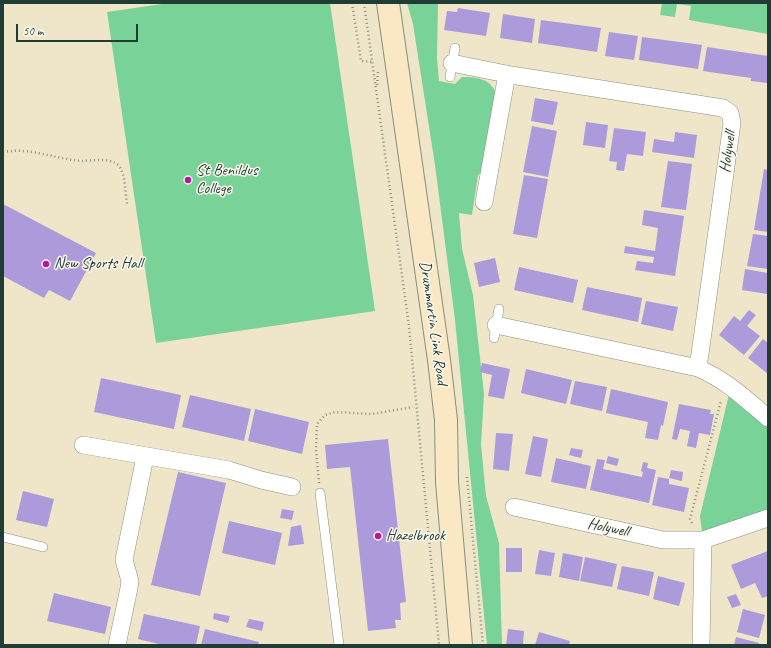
<!DOCTYPE html>
<html>
<head>
<meta charset="utf-8">
<style>
	body { margin:0 }
	#map { position:relative; width:771px; height:648px; overflow:hidden; background:#efe5c9; font-family:Caveat,sans-serif }
	canvas { display:block }
	.frame { position:absolute; inset:0; border:4px solid #1f3d34; pointer-events:none }
	.scale { position:absolute; left:16px; top:24px; width:122px; height:18px; box-sizing:border-box; border:2px solid #1f3d34; border-top:0; padding-left:5px; font-size:12px; line-height:14px; white-space:nowrap; color:#1f3d34; -webkit-text-stroke:3px #fbf7ec; paint-order:stroke }
</style>
</head>
<body>
<div id="map">
<canvas width="771" height="648"></canvas>
<div class="frame"></div>
<div class="scale">50 m</div>
</div>
<script>
const ctx = document.querySelector('canvas').getContext('2d');
ctx.lineJoin = 'round';
function paint(path, color) { ctx.fillStyle = color; ctx.fill(path, 'evenodd'); }
function trace(path, color, width, dash) { ctx.strokeStyle = color; ctx.lineWidth = width; ctx.lineCap = dash ? 'butt' : 'round'; ctx.setLineDash(dash || []); ctx.stroke(path); }
function write(font, color, halo, rows, align = 'center') {
  ctx.font = font + ' Caveat,sans-serif'; ctx.lineWidth = 3; ctx.setLineDash([]); ctx.textBaseline = 'middle'; ctx.strokeStyle = halo; ctx.fillStyle = color; for (const [text, x, y, turn = 0] of rows) {
    ctx.save(); ctx.translate(x, y); ctx.rotate((+turn || 0) * Math.PI / 180); ctx.textAlign = isNaN(turn) ? turn : align; if (halo) ctx.strokeText(text, 0, 0); ctx.fillText(text, 0, 0); ctx.restore();
  }
}
paint(new Path2D(`
	M169,3h161l45,308 -219,32 -49,-331z
	M407,3h31l-1,55 2,23 16,3 7,-7c13,0 27,1 33,14l-12,81 -5,3 -6,40 -13,-2 3,36 11,46 11,99 -3,51 5,51 13,47 3,102h-15l-32,-325 -20,-155 -22,-141z
	M662,3h106v31l-79,-14 2,-14 -14,-2 -2,13 -15,-2z
	M731,386l37,32v100l-65,22 -3,-24z`), '#79d298');
paint(new Path2D(`
	M458,8l32,5 -4,23 -42,-6 3,-19 10,1z
	M503,14l32,5 -3,24 -32,-5z
	M541,20l60,8 -4,24 -59,-9z
	M609,32l29,4 -4,24 -29,-4z
	M642,37l60,8 -4,24 -59,-9z
	M707,47l61,9 -1,27 -16,-2v-3l-48,-7z
	M535,98l23,4 -5,23 -22,-4z
	M586,122l22,3 -3,23 -22,-3z
	M532,126l25,5 -9,46 -25,-5z
	M614,128l32,4 -3,24 -16,-2 -3,17 -8,-1 1,-8 -8,-1z
	M675,132l22,3 -3,23 -42,-6 2,-13 20,3z
	M668,161l24,3 -6,46 -25,-3z
	M764,169l4,1v62l-14,-2z
	M524,175l24,4 -11,59 -24,-4z
	M3,204l93,49 -26,48 -21,-11 -5,8 -41,-22z
	M644,210l40,6 -9,60 -40,-6 2,-9 16,2 1,-6 -30,-4 1,-7 30,5 3,-23 -16,-3z
	M753,234l15,2v33l-21,-3z
	M495,258l5,24 -21,5 -5,-24z
	M519,267l59,13 -5,23 -59,-13z
	M745,269l23,4 -1,21 -25,-4z
	M587,287l55,11 -4,24 -56,-12z
	M646,301l32,6 -5,24 -32,-7z
	M749,310l7,5 -9,11 13,10 -16,19 -25,-20 15,-19 6,5z
	M763,339l5,4v31l-20,-16z
	M482,363l28,6 -6,30 -16,-3 4,-21 -12,-3z
	M526,369l46,11 -6,24 -45,-11z
	M101,378l80,17 -7,34 -80,-17z
	M575,381l32,6 -5,24 -32,-7z
	M611,389l57,13 -5,24 -2,-1 -3,15 -13,-2 3,-16 -42,-9z
	M190,395l61,14 -7,32 -62,-14z
	M679,404l32,6 -1,4h4l-4,21 -11,-2 -3,15 -9,-2 3,-15 -10,-2 -3,11 -5,-1z
	M255,409l54,13 -7,32 -54,-13z
	M496,433l17,1 -4,37 -16,-2z
	M533,436l15,3 -7,38 -16,-3z
	M388,439l18,163 -6,1 1,17h-6l1,8 -28,3 -18,-164 -23,2 -2,-24z
	M571,448l12,2 -2,8 -12,-3z
	M608,456l11,3 -2,7 -11,-3z
	M556,458l35,8 -5,23 -35,-7z
	M597,459l8,1 -2,9 39,8 1,-5 -2,-1 2,-9 5,1 -1,5 9,2 -7,33 -59,-13z
	M671,470l12,2 -1,9 -13,-3z
	M178,472l48,11 -26,113 -49,-11z
	M658,477l11,2v5l20,4 -5,24 -32,-7z
	M23,491l31,8 -7,28 -31,-7z
	M282,509l12,2 -2,9 -12,-2z
	M229,521l53,12 -7,32 -53,-12z
	M301,525l3,19 -16,2 3,-19z
	M506,548h16v24h-16z
	M539,550l16,3 -4,23 -16,-2z
	M768,551v45l-6,2 -7,-15 -14,6 -10,-24z
	M563,553l20,4 -4,24 -20,-4z
	M585,557l32,7 -5,23 -32,-6z
	M622,566l32,6 -5,24 -32,-7z
	M658,576l27,7 -6,23 -26,-7z
	M54,593l57,14 -6,27 -58,-13z
	M736,594l5,11 -9,3 -5,-11z
	M743,609l22,6 -6,23 -22,-6z
	M214,613l16,3 -2,7 -15,-4z
	M144,614l56,12 -4,19h-33l-25,-6z
	M249,619l15,3 -2,9 -16,-4z
	M205,629l54,13 -1,3h-57z
	M508,629l16,2 -1,14h-17z
	M539,632l31,9 -1,4h-34z
	M736,637l23,6v2h-25z`), '#ad9adb');
const lane = new Path2D(`
	M450,77l5,-29
	M494,338l5,-29
	M320,493l19,152
	M3,537l40,10`);
const street = new Path2D(`
	M452,63l59,12 212,33 7,5 2,10 -34,245
	M484,202l23,-128
	M496,325l202,43c28,12 48,31 70,50
	M83,445l146,25 32,10 31,7
	M514,507l149,33h40l65,-22
	M117,645l12,-57 1,-7 -6,-21 21,-103
	M701,645l2,-105`);
const secondary = new Path2D(`
	M388,3l51,357 7,60 1,62 14,163`);
trace(lane, '#87917e', 10);
trace(street, '#87917e', 18);
trace(secondary, '#87917e', 24);
trace(new Path2D(`
	M352,3l9,58 11,1
	M364,3l45,323 30,319
	M377,85l1,-13
	M3,152c27,-5 52,7 79,9 11,0 27,-4 36,4 8,8 7,28 9,39
	M467,477l16,168
	M319,483l-3,-34 1,-25 8,-9 10,-3 37,2 41,-7
	M692,523l-2,-4 31,-118`), '#87917e', 2.5, [1, 3]);
trace(lane, '#fff', 9);
trace(street, '#fff', 17);
trace(secondary, '#fae7c3', 22);
for (const [x, y, r, color] of [
	[188,180,4,"#b5179e"],
	[46,264,4,"#b5179e"],
	[378,536,4,"#b5179e"]
]) { const dot = new Path2D(); dot.arc(x, y, r, 0, 2 * Math.PI); ctx.fillStyle = color; ctx.fill(dot); trace(dot, '#fbf7ec', 1.5); }
write('16px', '#1f3d34', '#fbf7ec', [
	["Holywell",728,152,-82],
	["Drummartin Link Road",433,323,82],
	["Holywell",608,528,12]
]);
write('16px', '#1f3d34', '#fbf7ec', [
	["St Benildus",196,171],
	["College",196,189],
	["New Sports Hall",54,264],
	["Hazelbrook",386,536]
], 'left');
</script>
</body>
</html>
